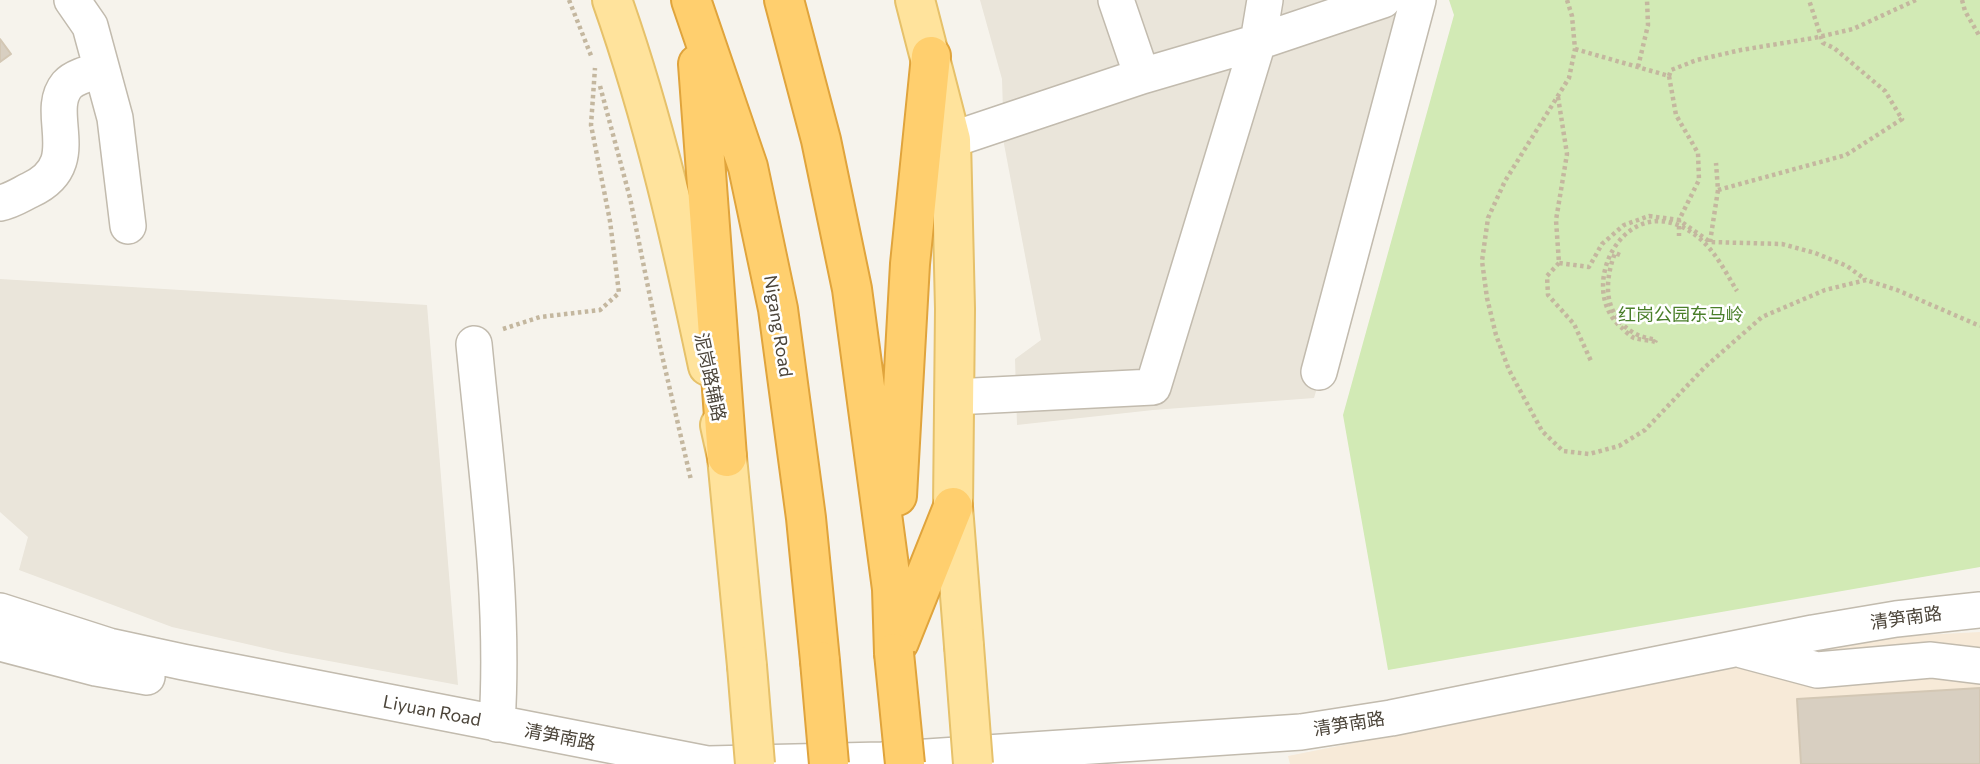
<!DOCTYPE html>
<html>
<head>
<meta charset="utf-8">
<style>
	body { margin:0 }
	canvas { display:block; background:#f6f3ec }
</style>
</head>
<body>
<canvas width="1980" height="764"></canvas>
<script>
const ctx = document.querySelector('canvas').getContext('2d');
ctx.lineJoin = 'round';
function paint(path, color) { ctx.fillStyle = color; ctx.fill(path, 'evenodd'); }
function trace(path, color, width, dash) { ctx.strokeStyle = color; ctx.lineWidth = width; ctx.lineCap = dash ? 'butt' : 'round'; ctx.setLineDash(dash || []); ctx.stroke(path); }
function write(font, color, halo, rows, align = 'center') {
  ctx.font = font + ' Commissioner,"Noto Sans SC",sans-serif'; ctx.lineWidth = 5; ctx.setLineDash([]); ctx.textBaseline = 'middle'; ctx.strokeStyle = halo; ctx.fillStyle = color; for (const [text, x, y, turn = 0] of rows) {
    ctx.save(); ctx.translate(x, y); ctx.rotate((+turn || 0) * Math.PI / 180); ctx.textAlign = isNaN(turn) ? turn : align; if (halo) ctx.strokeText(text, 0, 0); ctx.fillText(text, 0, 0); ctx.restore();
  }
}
paint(new Path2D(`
	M980,0h448l-3,19 -111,379 -161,12 -136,15 -2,-66 26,-19 -37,-196 -2,-65z
	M0,279l427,26 31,380 -172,-32 -114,-26 -153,-57 9,-33 -28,-25z`), '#eae5da');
paint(new Path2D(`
	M1980,632v132h-690l-2,-8 597,-119z`), '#f7ead8');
paint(new Path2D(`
	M1449,0h531v567l-592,103 -45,-255 111,-400z`), '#d2eab5');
const building = new Path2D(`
	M0,39l11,15 -11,8z
	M1980,688v76h-179l-4,-65z`);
paint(building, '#d8cfc1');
trace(building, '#d3c7b4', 2);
const minor = new Path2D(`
	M72,0l18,26 25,92 13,108
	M1116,0l26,76
	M951,140l191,-64 116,-34 125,-42
	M0,203c11,-2 20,-8 30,-13 57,-26 13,-76 37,-105 8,-9 24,-12 35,-15
	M474,344c12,126 31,254 23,380
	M1319,372l99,-372
	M954,397l199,-10 105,-345 7,-42
	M0,611l109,35 74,16 524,102
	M0,643l96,25 51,9
	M1742,650l75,20 114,-10 49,6
	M708,764l174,-4 419,-28 90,-14 422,-85 83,-14 84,-9`);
const major = new Path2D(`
	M612,0c42,119 70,243 96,366
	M915,0l36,140 4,169 -2,198 11,139
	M720,425l7,32 20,209`);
const highway = new Path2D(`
	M691,0l57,167 30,142 28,209 14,143
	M784,0l37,140 31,149 40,300 2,64
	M698,64l29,393
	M897,496l13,-232 21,-208
	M899,642l54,-135`);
trace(minor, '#c2bbae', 38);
trace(major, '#e6c16a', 42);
trace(highway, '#e0a43c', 42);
trace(new Path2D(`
	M569,0l23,58
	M1567,0l5,16 3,33 -6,29 -64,103 -17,37 -6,43 5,37 9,37 13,35 33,61 21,20 26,3 30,-8 26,-16 60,-63 57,-50 63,-27 41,-10 31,10 83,36
	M1962,0l3,11 15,26
	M1575,49l94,27 7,39 22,38 1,27 -20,40v16
	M1638,67l10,-42 -1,-25
	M1669,76l2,-6 26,-10 44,-10 73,-12 39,-9 63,-29
	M600,86l30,112 31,153 30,129
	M1558,97l9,57 -11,66 3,43 30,4 13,-23 22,-19 25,-9 30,4 31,22 72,2 33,9 32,13 19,14
	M1718,190l128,-35 56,-36 -17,-28 -51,-43 -11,-5 -14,-43
	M1710,242l8,-52 -2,-27
	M1620,255l-5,-2c-11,29 -12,62 19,80 6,4 15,5 22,7l-1,2
	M1559,263l-12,13 1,19 26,29 17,37
	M503,329l37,-12 60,-7 19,-17 -9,-72 -19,-96 4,-57`), '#c4b79f', 4.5, [3.5, 3.5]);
trace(minor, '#fff', 35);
trace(major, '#ffe39c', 38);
trace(highway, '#ffcf6e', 38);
const majorBridge = new Path2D(`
	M964,646l9,118
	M747,666l8,98`);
const highwayBridge = new Path2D(`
	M894,653l11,111
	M820,661l9,103`);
trace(majorBridge, '#e6c16a', 42, []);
trace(highwayBridge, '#e0a43c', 42, []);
trace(new Path2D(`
	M1655,342c-6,-2 -15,-2 -21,-4 -4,-2 -9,-7 -12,-10 -50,-41 7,-148 77,-90 17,14 27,35 38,53`), '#c4b79f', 4.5, [3.5, 3.5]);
trace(majorBridge, '#ffe39c', 38);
trace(highwayBridge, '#ffcf6e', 38);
write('18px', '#4a7f2a', '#fff', [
	["红岗公园东马岭",1681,315]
]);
write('18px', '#4b4439', '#fff', [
	["Nigang Road",778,326,81],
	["泥岗路辅路",710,377,78],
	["清笋南路",1906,618,-8],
	["Liyuan Road",432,711,11],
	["清笋南路",1349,724,-9],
	["清笋南路",560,737,11]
]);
</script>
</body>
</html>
